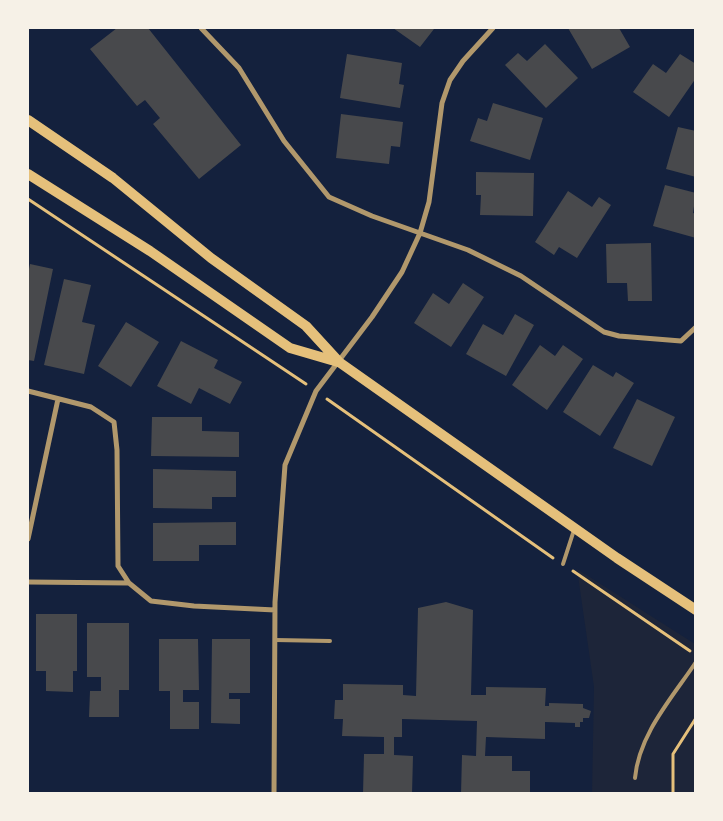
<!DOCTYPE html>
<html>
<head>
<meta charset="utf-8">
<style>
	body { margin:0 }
	#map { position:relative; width:723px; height:821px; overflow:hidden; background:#14213d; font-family:"Times New Roman",serif }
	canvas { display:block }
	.frame { position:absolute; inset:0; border:29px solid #f6f1e7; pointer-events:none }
</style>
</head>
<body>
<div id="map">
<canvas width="723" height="821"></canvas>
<div class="frame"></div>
</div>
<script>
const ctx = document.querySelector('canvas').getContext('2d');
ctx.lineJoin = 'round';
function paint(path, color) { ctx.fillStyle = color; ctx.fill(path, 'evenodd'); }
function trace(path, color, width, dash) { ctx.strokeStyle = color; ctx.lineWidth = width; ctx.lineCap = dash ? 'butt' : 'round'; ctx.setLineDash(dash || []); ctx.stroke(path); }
paint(new Path2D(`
	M577,569l118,75v149h-103l2,-106z`), '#1d2539');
paint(new Path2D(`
	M117,28h31l93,117 -42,34 -46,-55 7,-6 -15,-18 -8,6 -47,-57z
	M393,28h39l2,1 -14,18z
	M568,28h51l11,19 -38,22z
	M545,44l33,34 -32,30 -41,-43 13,-12 9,8z
	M347,54l55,9 -3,21 5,1 -4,23 -60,-10z
	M680,54l16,10v14l-27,39 -36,-25 20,-28 13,9z
	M493,103l50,15 -13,42 -60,-19 8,-23 9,3z
	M341,114l62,8 -3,25 -9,-1 -2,18 -53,-6z
	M678,127l18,4v46l-30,-8z
	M476,172l58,1 -1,43 -53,-1 1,-20h-5z
	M665,185l31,8 -3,20 3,1v24l-43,-12z
	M568,191l24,16 7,-10 12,8 -34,53 -18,-11 -5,8 -19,-13z
	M651,243l1,58h-24l-1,-18h-20l-1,-39z
	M30,264l23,5 -19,92 -6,-1v-86z
	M64,279l27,6 -9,37 13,3 -11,49 -40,-9z
	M463,283l21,14 -33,50 -37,-24 19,-30 16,11z
	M515,314l19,11 -28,51 -40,-22 17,-30 20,11z
	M126,322l33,20 -28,45 -33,-21z
	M181,341l37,19 -4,8 28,14 -12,22 -31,-16 -8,16 -34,-18z
	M540,345l15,11 8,-11 20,14 -36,51 -35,-25z
	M593,365l20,12 3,-5 18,11 -34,53 -37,-24z
	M637,399l38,18 -23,49 -39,-18z
	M152,417h50v14l37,1v25l-88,-1z
	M153,469l83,2v26h-24v12l-59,-1z
	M236,522v23h-37v16h-46v-38z
	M446,602l27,8 -2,85h15v-8l60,1 -1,18h4v-3l34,1v4l8,3 -2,7h-6v4h-3v5h-5v-4l-30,-1v17l-59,-2 -1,19h27v15h18v23h-69l1,-39 14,1 1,-35 -75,-2v18h-8v18l19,1 -1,38h-49l1,-40h20v-17l-42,-1 1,-17h-9l1,-19h8v-16l60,1v10l13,1 2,-88z
	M36,614h41v57h-4v21l-27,-1v-20h-10z
	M87,623h42v67h-10v27h-30l1,-26h11v-14h-14z
	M159,639h39l1,51h-16v12h16v27h-29v-38h-11z
	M212,639h38v54h-21v6h11v25l-29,-1z`), '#48494c');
trace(new Path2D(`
	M28,199l278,185
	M327,399l226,159
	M573,571l117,80
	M673,794v-40l23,-36`), '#e5c07b', 3);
trace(new Path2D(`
	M563,564l11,-34
	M275,640l55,1
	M635,778c4,-44 37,-80 61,-116`), '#b1986c', 4);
trace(new Path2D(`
	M201,28l38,40 45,73 45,56 43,19 96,34 53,26 83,56 15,4 62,5 15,-14
	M28,391l63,16 23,15 3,28 1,116 11,17 22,18 43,5 81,4
	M28,539l30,-140
	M28,582l101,1
	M274,794l1,-192 10,-137 31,-74 56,-74 30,-45 18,-39 9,-31 13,-99 8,-23 13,-19 30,-33`), '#b1986c', 5);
trace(new Path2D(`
	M28,120l85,58 98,80 95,68 33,36 278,196 79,52
	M28,174l122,77 140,97 48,14`), '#e5c07b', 10);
</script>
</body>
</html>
